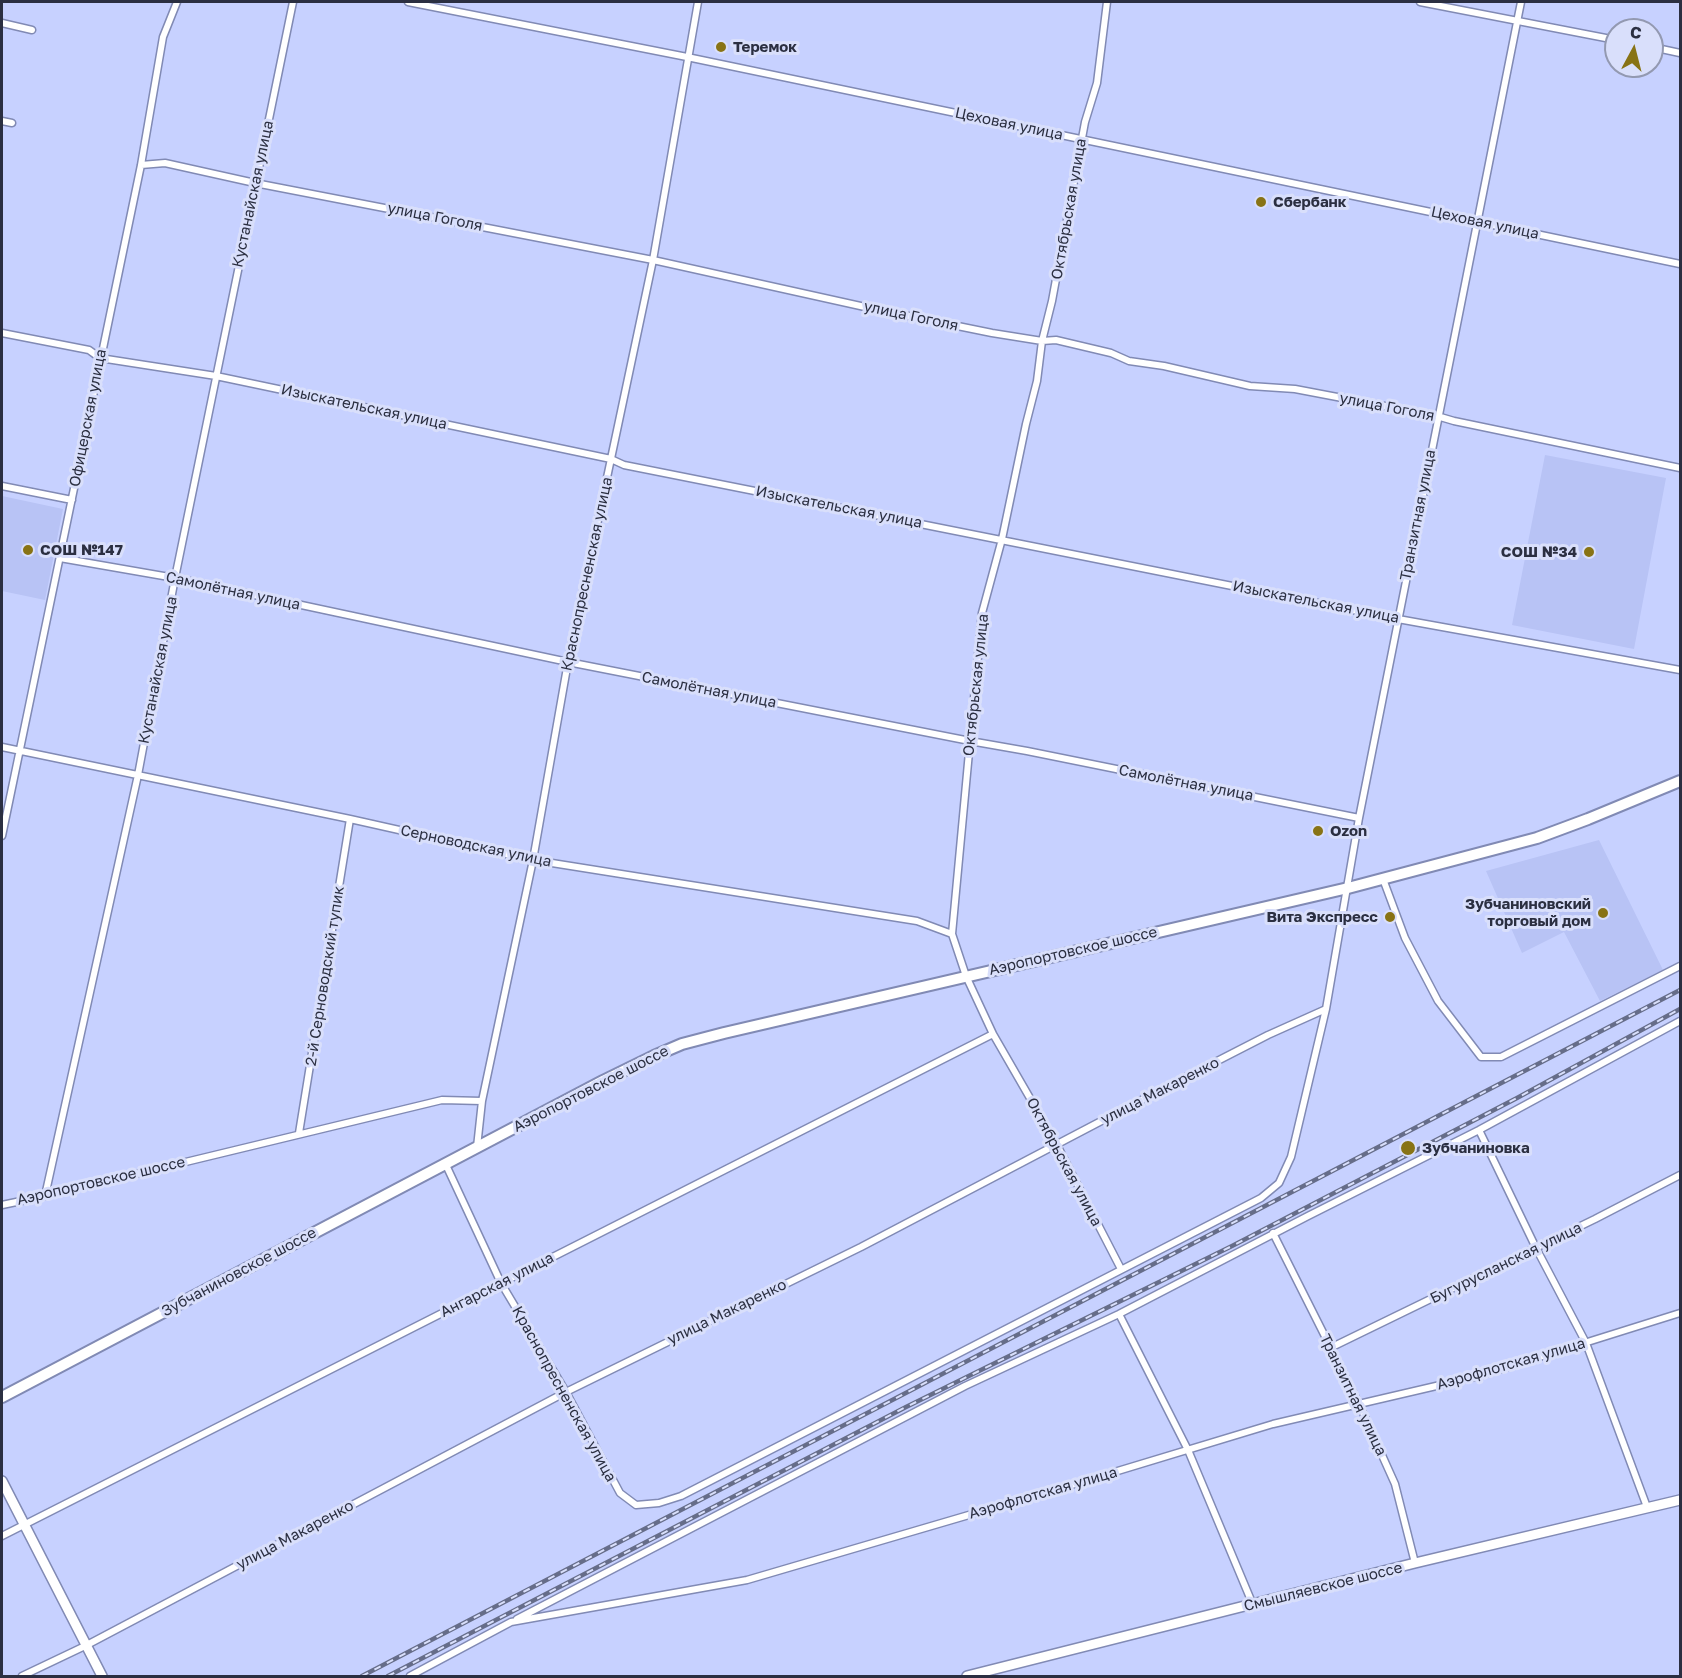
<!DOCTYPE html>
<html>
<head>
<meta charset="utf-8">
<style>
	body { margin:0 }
	#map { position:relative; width:1682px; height:1678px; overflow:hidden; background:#c7d1ff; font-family:"Golos Text",sans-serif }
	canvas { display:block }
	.frame { position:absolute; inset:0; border:3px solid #2b2f41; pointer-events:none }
	.north { position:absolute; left:1604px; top:18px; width:60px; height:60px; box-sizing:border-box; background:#d9dffb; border:2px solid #9399b1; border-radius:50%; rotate:7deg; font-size:16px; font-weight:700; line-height:24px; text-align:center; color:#2b2f41 }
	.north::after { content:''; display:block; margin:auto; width:21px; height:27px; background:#887315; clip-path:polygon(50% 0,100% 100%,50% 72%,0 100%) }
</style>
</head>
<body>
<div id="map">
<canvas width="1682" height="1678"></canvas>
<div class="frame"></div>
<div class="north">С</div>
</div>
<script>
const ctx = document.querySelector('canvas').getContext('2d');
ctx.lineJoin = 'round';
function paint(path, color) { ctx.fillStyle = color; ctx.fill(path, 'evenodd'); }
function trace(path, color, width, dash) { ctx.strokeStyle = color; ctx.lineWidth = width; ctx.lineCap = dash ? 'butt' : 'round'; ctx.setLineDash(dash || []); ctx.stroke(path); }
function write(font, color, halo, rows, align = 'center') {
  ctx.font = font + ' "Golos Text",sans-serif'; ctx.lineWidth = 6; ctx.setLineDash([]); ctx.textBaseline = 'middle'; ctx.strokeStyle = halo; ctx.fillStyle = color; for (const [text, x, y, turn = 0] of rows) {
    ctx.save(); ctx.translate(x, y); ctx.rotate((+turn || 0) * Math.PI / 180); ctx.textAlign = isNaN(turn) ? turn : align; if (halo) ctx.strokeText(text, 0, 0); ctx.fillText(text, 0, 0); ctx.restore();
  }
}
paint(new Path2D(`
	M1545,455l121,23 -32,171 -122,-24z
	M2,496l61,13 -18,91 -43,-9z
	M1599,840l64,130 -63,31 -36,-69 -42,21 -36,-82z`), '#b8c3f5');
const street = new Path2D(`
	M408,2l279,55 993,207
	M1107,2l-10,81 -12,39 -33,179 -10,40 -5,40 -11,43 -24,115 -20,74 -30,321 14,42 27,58 64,111 64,124
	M1420,2l196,38
	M2,23l30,7
	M1652,47l28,6
	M2,121l10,2
	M141,165l24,-2 90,20 398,77 221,49 118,24 50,8 14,-1 55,13 18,8 35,5 86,20 45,3 142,27 17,5 226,47
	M2,333l87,17 11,8 116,18 395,83 13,6 774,154 282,51
	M2,486l70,14
	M60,558l115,20 393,84 402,79 57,10 332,67
	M2,747l348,72 183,41 384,61 35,13
	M2,836l139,-671 22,-128 14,-35
	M1383,879l22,59 33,63 43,56h20l179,-91
	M1479,1130l57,118 50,95 61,164
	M299,1133l51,-314
	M477,1147l5,-46 51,-241 35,-198 85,-402 45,-258
	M446,1165l55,118 65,109 54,101 16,12 23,-2 22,-7 580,-298 18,-15 12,-26 35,-148
	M45,1196l93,-421 37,-197 118,-576
	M2,1205l43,-9 397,-96 40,1
	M1273,1233l86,171 36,80 20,79
	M1119,1314l69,136 65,155
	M1330,1348l265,-129 85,-44
	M2,1536l991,-502
	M517,1619l448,-233 154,-72 189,-98 171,-86 201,-109
	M22,1676l63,-30 481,-254 295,-145 288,-151 119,-61 58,-26 33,-191 162,-816
	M410,1676l101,-54 236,-42 331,-97 195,-59 206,-48 201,-63`);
const secondary = new Path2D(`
	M2,1481l100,195
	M967,1676l448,-113 265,-63`);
const primary = new Path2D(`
	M2,1397l601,-316 51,-25 28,-12 42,-11 624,-145 189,-50 51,-19 92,-38`);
trace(street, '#818ab4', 9);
trace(secondary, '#818ab4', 12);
trace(primary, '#818ab4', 14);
trace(street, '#fff', 6);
trace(secondary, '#fff', 9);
trace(primary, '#fff', 10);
const rail = new Path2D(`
	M362,1676l1318,-686
	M388,1676l518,-269 326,-161 285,-148 163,-89`);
trace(rail, '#666d89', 4.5);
trace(rail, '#d9dffb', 2, [7]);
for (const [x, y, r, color] of [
	[721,47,6,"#887315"],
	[1261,202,6,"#887315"],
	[28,550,6,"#887315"],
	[1589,552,6,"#887315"],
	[1318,831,6,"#887315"],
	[1603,913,6,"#887315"],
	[1390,917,6,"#887315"],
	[1408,1148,8,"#887315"]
]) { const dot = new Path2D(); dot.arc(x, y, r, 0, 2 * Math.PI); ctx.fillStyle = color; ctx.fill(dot); trace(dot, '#d9dffb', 2); }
write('bold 15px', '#2b2f41', '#d9dffb', [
	["Теремок",733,47],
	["Сбербанк",1273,202],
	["СОШ №147",40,550],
	["СОШ №34",1577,552,"right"],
	["Ozon",1330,831],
	["Зубчаниновский",1591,904,"right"],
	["торговый дом",1591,921,"right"],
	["Вита Экспресс",1378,917,"right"],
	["Зубчаниновка",1422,1148]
], 'left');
write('15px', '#2b2f41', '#d9dffb', [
	["Цеховая улица",1009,124,12],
	["Кустанайская улица",253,194,-78],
	["Октябрьская улица",1069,209,-80],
	["улица Гоголя",435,217,11],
	["Цеховая улица",1485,223,12],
	["улица Гоголя",911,316,12],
	["Изыскательская улица",364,407,12],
	["улица Гоголя",1387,407,11],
	["Офицерская улица",88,418,-79],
	["Изыскательская улица",839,507,11],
	["Транзитная улица",1418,515,-79],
	["Краснопресненская улица",587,574,-78],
	["Самолётная улица",233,591,12],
	["Изыскательская улица",1316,602,11],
	["Кустанайская улица",158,670,-79],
	["Октябрьская улица",976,685,-84],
	["Самолётная улица",709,690,11],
	["Самолётная улица",1186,783,11],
	["Серноводская улица",476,846,12],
	["Аэропортовское шоссе",1073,951,-13],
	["2-й Серноводский тупик",325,976,-81],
	["Аэропортовское шоссе",591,1089,-27],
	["улица Макаренко",1160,1091,-27],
	["Октябрьская улица",1064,1162,62],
	["Аэропортовское шоссе",101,1181,-13],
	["Бугурусланская улица",1506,1263,-26],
	["Зубчаниновское шоссе",239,1272,-28],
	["Ангарская улица",497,1285,-27],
	["улица Макаренко",727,1312,-26],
	["Аэрофлотская улица",1511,1364,-16],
	["Краснопресненская улица",564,1394,61],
	["Транзитная улица",1353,1395,64],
	["Аэрофлотская улица",1043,1493,-16],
	["улица Макаренко",295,1535,-28],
	["Смышляевское шоссе",1323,1587,-14]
]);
</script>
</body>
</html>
